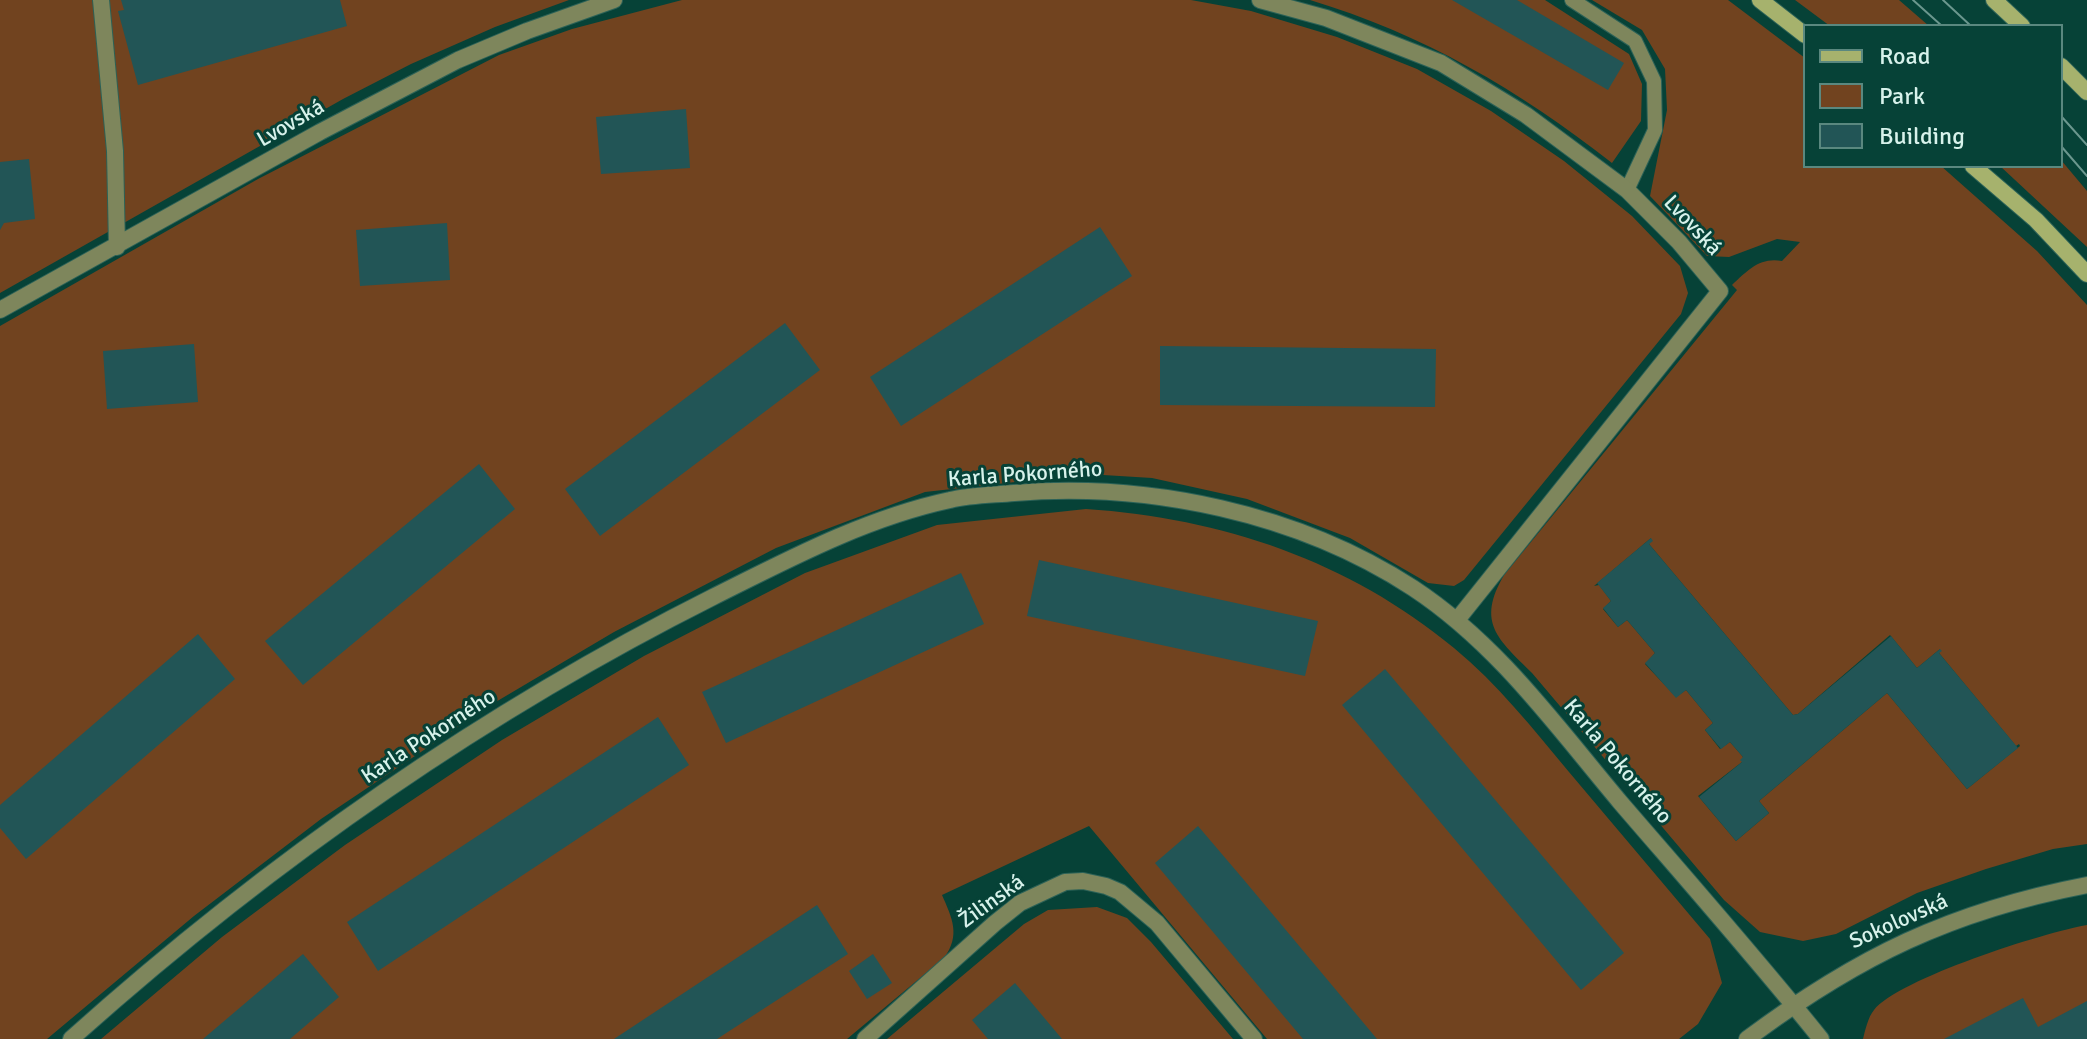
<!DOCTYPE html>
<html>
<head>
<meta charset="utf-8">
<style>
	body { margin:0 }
	#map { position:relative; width:2087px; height:1039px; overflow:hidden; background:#064237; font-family:Signika,sans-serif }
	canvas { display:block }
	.legend { position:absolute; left:1803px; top:24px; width:260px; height:144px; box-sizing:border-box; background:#064237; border:2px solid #5a887f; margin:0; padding:10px 14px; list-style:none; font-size:24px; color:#d7f2eb }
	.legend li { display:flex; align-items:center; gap:16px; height:40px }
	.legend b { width:40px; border:2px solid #5a887f }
</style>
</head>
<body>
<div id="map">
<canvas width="2087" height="1039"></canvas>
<ul class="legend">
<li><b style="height:10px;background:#a6b26d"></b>Road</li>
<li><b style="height:22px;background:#71431f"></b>Park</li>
<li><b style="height:22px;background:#225556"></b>Building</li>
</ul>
</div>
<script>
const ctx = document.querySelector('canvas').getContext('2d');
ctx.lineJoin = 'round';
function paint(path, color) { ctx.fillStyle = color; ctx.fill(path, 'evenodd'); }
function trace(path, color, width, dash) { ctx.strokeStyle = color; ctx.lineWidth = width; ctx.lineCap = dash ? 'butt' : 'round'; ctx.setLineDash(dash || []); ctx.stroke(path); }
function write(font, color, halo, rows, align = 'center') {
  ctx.font = font + ' Signika,sans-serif'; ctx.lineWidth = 6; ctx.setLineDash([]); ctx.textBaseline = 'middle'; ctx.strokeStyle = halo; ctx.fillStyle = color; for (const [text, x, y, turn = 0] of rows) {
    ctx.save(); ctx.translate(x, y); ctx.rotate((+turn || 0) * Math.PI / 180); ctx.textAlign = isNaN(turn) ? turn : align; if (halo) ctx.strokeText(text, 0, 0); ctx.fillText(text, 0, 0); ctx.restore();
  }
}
paint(new Path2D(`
	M0,0h569l-74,27 -84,37 -68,35 -343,194z
	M682,0h509l60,11 86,26 80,32 74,42 73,50 68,55 48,50 8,27 -7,21 -217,266 -10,6 -26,-3 -78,-45 -103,-39 -95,-21 -65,-4 -162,18 -149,56 -162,84 -120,71 -173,116 -127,97 -147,123h-47v-713l258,-147 241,-124 73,-26z
	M1310,0h235l84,54 13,30 -1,37 -29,42c-93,-73 -189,-129 -302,-163z
	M1592,0h136l77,58v108h136l96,85 50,54v539l-34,5 -67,20 -69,24 -81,41 -33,7 -43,-9 -36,-32 -192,-227c-34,-34 -56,-50 -28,-98l233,-285 -5,-5c16,-15 28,-28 50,-24l18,-19 -23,-3 -48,18 -22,-1 -57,-60 17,-86 -2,-41 -23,-39zM1651,538l-2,6 144,171 5,-1 92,-79 27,33 23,-19 -1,4 77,93 3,-2 1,2 -53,43 -80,-96 -128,108 10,12 -33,28 -38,-45 44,-34 1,-5 -13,-15 -10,7 -15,-19 8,-7 -27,-33 -10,7 -31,-33 10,-11 -28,-33 -9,7 -15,-18 8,-8 -12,-16 -5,1z
	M1795,0h104l30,26h-99z
	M2061,160l26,31v56l-87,-81h61z
	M1086,509c136,9 263,52 368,139 44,36 79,81 115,124 47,56 94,111 141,167l12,44 -24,41 -19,15h-412l-178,-213 -147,69c10,23 19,40 2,63l-97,81h-746l121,-102 123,-92 157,-105 142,-84 161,-83 132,-48z
	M1097,907l30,11 24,24 82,97h-346l137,-115 24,-14z
	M2087,925v114h-224c2,-8 5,-22 11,-29 24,-31 171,-78 213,-85z`), '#71431f');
paint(new Path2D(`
	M121,0h219l7,26 -209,59 -20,-74 6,-1z
	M1452,0h65l107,63 -16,27z
	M686,109l4,59 -89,6 -5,-57z
	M29,159l6,60 -31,4 -4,7v-68z
	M447,223l3,57 -90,6 -4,-56z
	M1100,227l32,49 -231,150 -31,-49z
	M785,323l35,47 -220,166 -35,-47z
	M194,344l4,58 -91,7 -4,-58z
	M1160,346l276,3 -1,58 -275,-2z
	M479,464l36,45 -212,176 -38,-44z
	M1651,538l2,3 -4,3 144,171 5,-1 93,-78 26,32 23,-19 2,2 -3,2 79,95 -51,41 -80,-96 -128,108 10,12 -33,28 -37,-44 43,-35 -2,-2 3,-3 -13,-15 -9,7 -16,-19 8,-7 -27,-33 -10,8 -31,-35 10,-10 -28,-33 -9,7 -15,-19 8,-7 -14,-18z
	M1039,560l279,61 -13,55 -278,-60z
	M961,573l23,51 -258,119 -24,-51z
	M198,634l37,45 -209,180 -26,-31v-23z
	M1385,669l239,284 -43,37 -239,-285z
	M658,717l31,48 -311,206 -31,-49z
	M1198,826l46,54 133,159h-74l-148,-176z
	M817,905l31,49 -131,85h-103z
	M303,954l36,43 -49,42h-87z
	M873,954l19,29 -25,16 -18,-28z
	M1015,983l47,56h-74l-16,-19z
	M2023,998l15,29 49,-26v38h-143z`), '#225556');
const lane = new Path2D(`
	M1572,0l63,41 19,40 1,49 -28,60`);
const street = new Path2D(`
	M101,0l14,151 2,96
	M1260,0l66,18 115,45 85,52 101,75 52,52 41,49 -263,329
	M0,310l320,-178 138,-72 69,-29 87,-31
	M71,1039c194,-174 409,-325 642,-442 76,-38 153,-79 237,-97 20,-5 42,-5 64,-7 135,-11 284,20 399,95 85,56 143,138 207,214 68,79 136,156 201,237
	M865,1039l130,-116 25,-20 45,-21 18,-1 23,5 14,6 37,31 97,116
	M1747,1039c110,-82 204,-128 340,-154`);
const secondary = new Path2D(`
	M1760,0l45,35
	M1994,0l28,26
	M2061,66l26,26
	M1973,166l63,54 51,54`);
trace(lane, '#2c6257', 16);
trace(street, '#2c6257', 18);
trace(secondary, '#2c6257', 18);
trace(lane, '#7e865c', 14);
trace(street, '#7e865c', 16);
trace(secondary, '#a6b26d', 16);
trace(new Path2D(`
	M1913,0l29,26
	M1943,0l28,26
	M2061,116l26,29
	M2061,146l26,30`), '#6b978e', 2);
write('22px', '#d7f2eb', '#064237', [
	["Lvovská",291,124,-30],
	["Lvovská",1692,226,47],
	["Karla Pokorného",1025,475,-4],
	["Karla Pokorného",429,737,-33],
	["Karla Pokorného",1617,762,50],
	["Žilinská",992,902,-36],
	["Sokolovská",1899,922,-24]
]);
</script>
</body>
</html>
